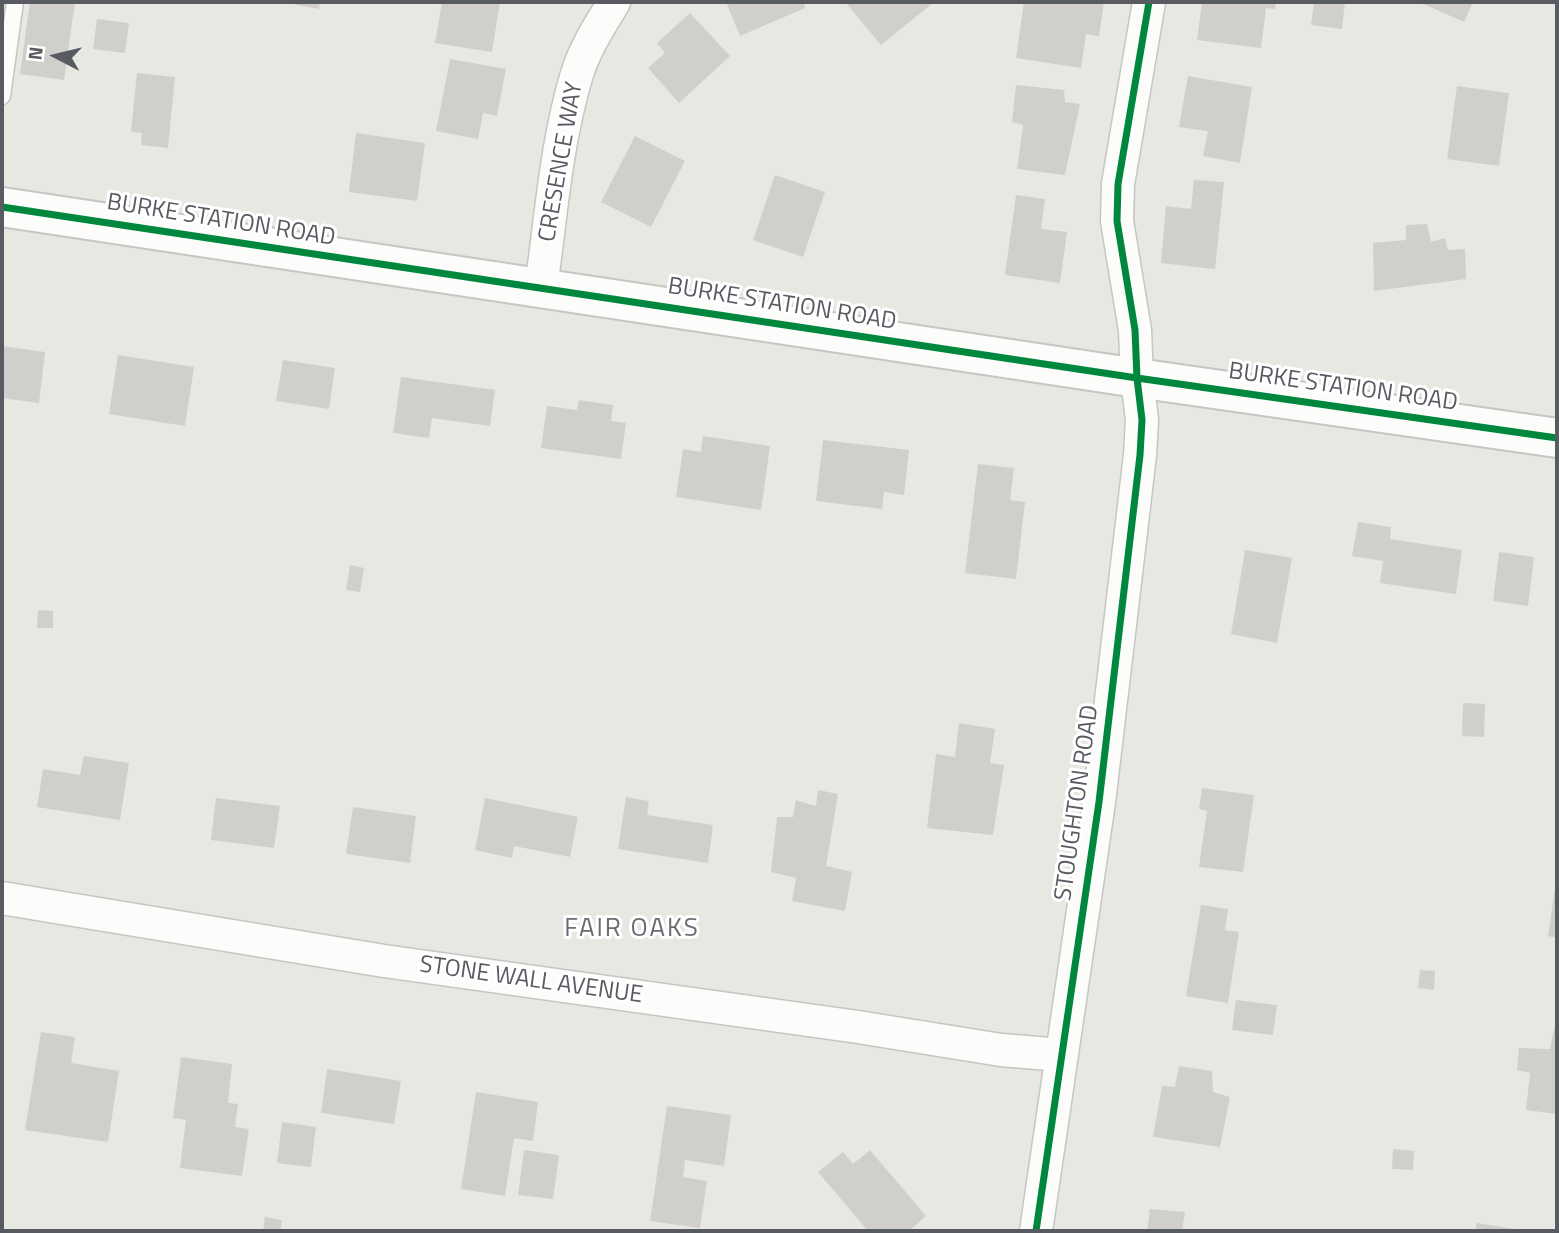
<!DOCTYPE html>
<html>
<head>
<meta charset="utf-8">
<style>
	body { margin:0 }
	#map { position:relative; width:1559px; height:1233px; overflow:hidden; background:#e8e8e2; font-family:"Titillium Web",sans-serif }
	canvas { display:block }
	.frame { position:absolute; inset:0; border:4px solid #585b61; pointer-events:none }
	.north { position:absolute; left:21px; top:21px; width:70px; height:70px; -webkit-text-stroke:5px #fff; paint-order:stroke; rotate:277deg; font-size:19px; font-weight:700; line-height:28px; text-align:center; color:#585b61 }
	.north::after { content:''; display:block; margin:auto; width:24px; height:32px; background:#585b61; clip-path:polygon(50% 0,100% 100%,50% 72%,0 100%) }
</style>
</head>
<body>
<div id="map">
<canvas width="1559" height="1233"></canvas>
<div class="frame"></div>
<div class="north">N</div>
</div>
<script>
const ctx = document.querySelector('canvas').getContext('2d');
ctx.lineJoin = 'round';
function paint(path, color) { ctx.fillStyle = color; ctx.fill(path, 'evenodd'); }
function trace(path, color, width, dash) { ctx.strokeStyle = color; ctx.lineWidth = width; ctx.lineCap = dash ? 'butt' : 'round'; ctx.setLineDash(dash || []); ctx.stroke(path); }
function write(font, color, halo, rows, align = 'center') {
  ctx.font = font + ' "Titillium Web",sans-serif'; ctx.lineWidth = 6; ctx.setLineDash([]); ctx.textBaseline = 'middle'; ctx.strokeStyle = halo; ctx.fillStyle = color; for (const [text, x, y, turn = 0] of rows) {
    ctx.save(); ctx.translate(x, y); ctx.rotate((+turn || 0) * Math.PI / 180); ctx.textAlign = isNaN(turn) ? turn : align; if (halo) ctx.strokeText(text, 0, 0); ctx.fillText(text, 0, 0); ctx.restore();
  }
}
paint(new Path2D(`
	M30,2h45l-11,78 -44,-6z
	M282,2h38l-1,7z
	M442,2h58l-8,50 -57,-9z
	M726,2h77l2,6 -65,28z
	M845,2h89l-53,43z
	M1024,2h80l-5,34 -13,-2 -5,34 -65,-10z
	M1202,2h74l-1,7 -9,-1 -5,40 -64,-8z
	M1314,2h31l-3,27 -31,-4z
	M1419,2h54l-9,20z
	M690,13l40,43 -51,47 -31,-35 17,-15 -8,-10z
	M97,19l32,4 -4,30 -32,-4z
	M450,59l56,10 -9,47 -14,-3 -5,26 -42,-8z
	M137,73l38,4 -7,71 -27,-3 1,-12 -11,-1z
	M1188,76l64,11 -12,76 -37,-7 5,-25 -29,-4z
	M1016,85l48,5 1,12 15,2 -15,71 -48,-6 6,-44 -11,-3z
	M1457,86l52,7 -10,73 -52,-7z
	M356,133l69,10 -8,58 -68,-9z
	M635,136l50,25 -34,66 -50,-25z
	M775,175l50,17 -22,65 -50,-17z
	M1194,180l30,2 -9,87 -54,-6 5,-57 25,3z
	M1016,195l29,4 -4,30 26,3 -7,51 -55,-8z
	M1427,224l4,18 14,-4 3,12 17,-1 1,30 -92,12 -1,-48 33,-3v-15z
	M2,346l43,6 -6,51 -37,-5z
	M118,355l76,12 -9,59 -76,-12z
	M283,360l52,8 -6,41 -53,-8z
	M401,377l94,13 -5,36 -58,-8 -3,20 -36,-5z
	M579,400l34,5 -2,16 15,2 -5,36 -80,-11 6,-42 30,4z
	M703,436l67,10 -9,64 -85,-13 7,-48 18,3z
	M823,440l86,10 -5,45 -20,-3 -2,17 -66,-8z
	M978,464l36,4 -4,32 15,2 -9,77 -51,-6z
	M1358,522l33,5 -1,12 72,11 -6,44 -76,-11 3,-22 -31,-5z
	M1245,550l47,8 -15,85 -46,-9z
	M1499,552l35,5 -6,49 -35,-5z
	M350,565l14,3 -4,24 -14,-2z
	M38,610l15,1v17h-16z
	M1463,703l22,1 -1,33 -22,-1z
	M959,723l36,6 -5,34 14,2 -11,70 -66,-7 9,-74 19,3z
	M84,756l45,7 -9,57 -83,-13 6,-38 37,6z
	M1202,788l52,7 -11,77 -44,-5 8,-56 -8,-2z
	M818,790l20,4 -12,72 26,6 -7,39 -53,-10 4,-23 -25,-6 6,-55h16l3,-17 20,6z
	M626,797l23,4 -2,14 66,10 -5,38 -90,-14z
	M216,798l64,8 -6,42 -63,-8z
	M485,798l93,19 -8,40 -56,-11 -2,12 -37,-8z
	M353,807l63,9 -6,47 -64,-9z
	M1556,881h1v57l-9,-2z
	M1201,905l27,4 -3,21 14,2 -11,71 -42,-7z
	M1420,970l15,1 -1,19 -16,-2z
	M1236,1000l41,5 -4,30 -41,-5z
	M1554,1029h3v85l-31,-4 4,-37 -13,-3 2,-22 31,1z
	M41,1032l34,5 -4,26 48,8 -11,71 -83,-12z
	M181,1057l51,7 -4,39 10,1 -3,23 14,2 -7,47 -62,-8 6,-48 -13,-2z
	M1179,1066l33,5 1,21 17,5 -10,50 -67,-10 9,-51 13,1z
	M327,1069l74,12 -7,43 -73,-11z
	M476,1092l62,10 -5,39 -19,-3 -9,58 -44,-7z
	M667,1106l64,9 -7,51 -39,-6 -2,17 24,4 -7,47 -50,-7z
	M282,1122l34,5 -5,40 -34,-4z
	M1393,1149l21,2 -1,19 -21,-1z
	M524,1150l35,5 -6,44 -35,-4z
	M870,1150l56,66 -17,15h-41l-50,-59 25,-20 10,12z
	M1150,1209l35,3 -3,19h-35z
	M265,1217l17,3 -2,11h-17z
	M1477,1223l38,6 -1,2h-39z`), '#d0cfcc');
const service = new Path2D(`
	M2,96l13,-94`);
const minor = new Path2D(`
	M541,288c10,-71 15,-145 36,-214 8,-26 23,-49 37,-72
	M2,898l382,63 474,66 143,23 61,5
	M1036,1231l63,-429 41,-347 2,-35 -5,-42 -2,-48 -18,-109 1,-37 31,-182`);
const tertiary = new Path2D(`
	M2,207l1135,171 420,60`);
trace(service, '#c5c6c4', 19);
trace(minor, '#c5c6c4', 35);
trace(tertiary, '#c5c6c4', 42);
trace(service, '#fcfcfb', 16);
trace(minor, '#fcfcfb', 32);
trace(tertiary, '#fcfcfb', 38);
trace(new Path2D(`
	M2,207l1135,171 420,60
	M1036,1231l63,-429 41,-347 2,-35 -5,-42 -2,-48 -18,-109 1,-37 31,-182`), '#00873e', 7);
write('24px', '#585b61', '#fff', [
	["CRESENCE WAY",562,162,-80],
	["BURKE STATION ROAD",221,221,9],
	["BURKE STATION ROAD",782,305,9],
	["BURKE STATION ROAD",1343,388,8],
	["STOUGHTON ROAD",1078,803,-82],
	["STONE WALL AVENUE",531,981,8]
]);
ctx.letterSpacing = '2px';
write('26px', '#696d73', '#fff', [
	["FAIR OAKS",632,930]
]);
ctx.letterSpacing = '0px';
</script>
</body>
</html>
